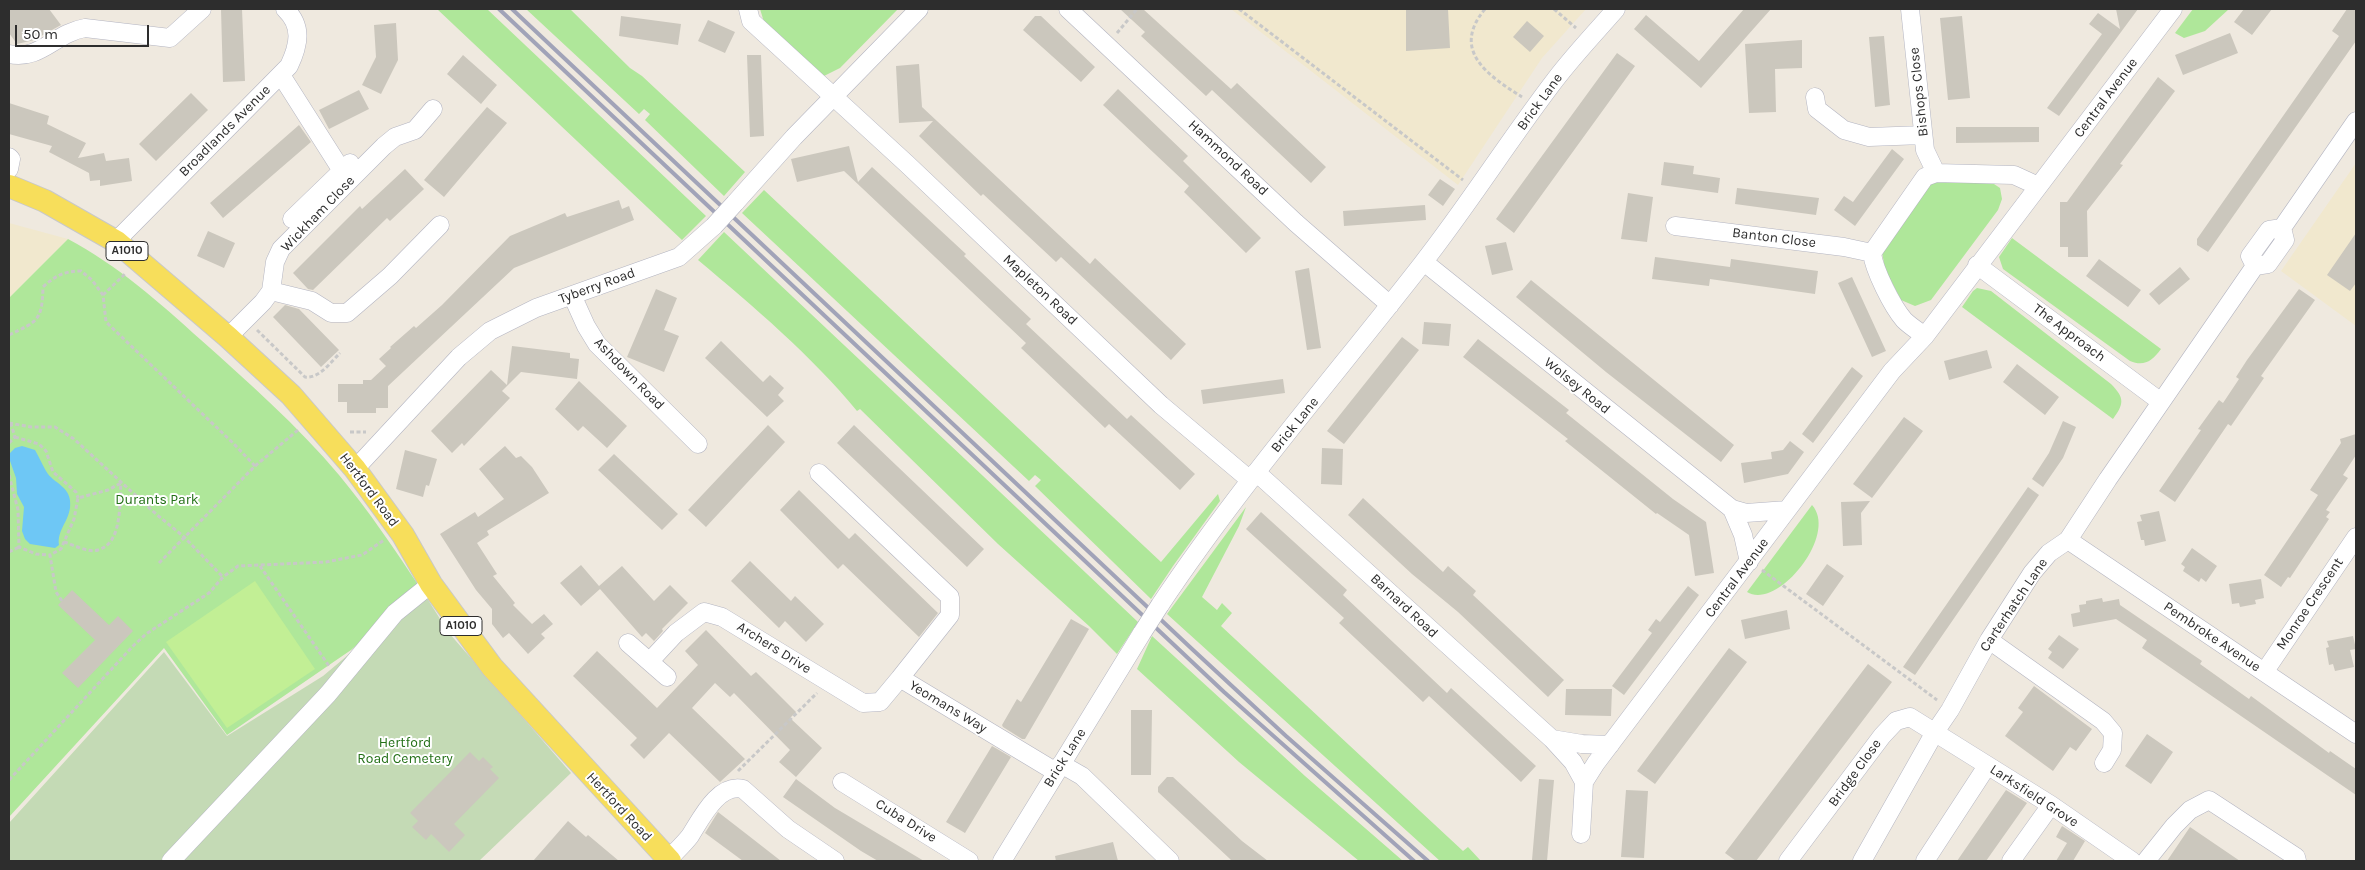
<!DOCTYPE html>
<html>
<head>
<meta charset="utf-8">
<style>
	body { margin:0 }
	#map { position:relative; width:2365px; height:870px; overflow:hidden; background:#efe9df; font-family:Karla,sans-serif }
	canvas { display:block }
	.frame { position:absolute; inset:0; border:10px solid #2d2d2d; pointer-events:none }
	.scale { position:absolute; left:15px; top:25px; width:134px; height:22px; box-sizing:border-box; border:2px solid #2d2d2d; border-top:0; padding-left:6px; font-size:15px; line-height:18px; white-space:nowrap; color:#2d2d2d; -webkit-text-stroke:4px #fff; paint-order:stroke }
</style>
</head>
<body>
<div id="map">
<canvas width="2365" height="870"></canvas>
<div class="frame"></div>
<div class="scale">50 m</div>
</div>
<script>
const ctx = document.querySelector('canvas').getContext('2d');
ctx.lineJoin = 'round';
function paint(path, color) { ctx.fillStyle = color; ctx.fill(path, 'evenodd'); }
function trace(path, color, width, dash) { ctx.strokeStyle = color; ctx.lineWidth = width; ctx.lineCap = dash ? 'butt' : 'round'; ctx.setLineDash(dash || []); ctx.stroke(path); }
function write(font, color, halo, rows, align = 'center') {
  ctx.font = font + ' Karla,sans-serif'; ctx.lineWidth = 4; ctx.setLineDash([]); ctx.textBaseline = 'middle'; ctx.strokeStyle = halo; ctx.fillStyle = color; for (const [text, x, y, turn = 0] of rows) {
    ctx.save(); ctx.translate(x, y); ctx.rotate((+turn || 0) * Math.PI / 180); ctx.textAlign = isNaN(turn) ? turn : align; if (halo) ctx.strokeText(text, 0, 0); ctx.fillText(text, 0, 0); ctx.restore();
  }
}
paint(new Path2D(`
	M1231,9h355l-44,49 -84,127z
	M2356,163v163l-75,-55z
	M9,223l59,16 -59,59z`), '#f1e8ce');
paint(new Path2D(`
	M437,9h50l219,207 -24,24z
	M526,9h44l60,59 12,8 103,96 -21,24 -79,-76 5,-6 -6,-5 -5,5z
	M760,9h138l-58,59 -16,8 -7,-3 -53,-51z
	M2193,9h36l-24,22 -21,7 -9,-5z
	M1988,180l12,8 2,11 -4,11 -67,90 -16,6 -14,-6 -16,-31 -3,-17 49,-70z
	M764,190l397,372 57,-68 2,7 -47,65 -22,33 -116,-113 6,-6 -6,-5 -6,6 -287,-268z
	M724,232l414,390 -21,32 -28,-28 -91,-82 -138,-135 -3,2c-46,-56 -103,-104 -159,-151z
	M2012,238l149,111c-9,12 -17,18 -31,12l-127,-92 -4,-12z
	M68,239c49,26 91,63 133,101 47,42 97,86 138,135 30,36 56,75 82,114l-70,61 -124,85 -63,-87 -155,169v-519z
	M1977,288l14,3 120,93c14,14 13,20 2,35l-151,-112 11,-16z
	M1812,505c27,30 -35,106 -65,87z
	M1246,507l-7,19 -37,71 15,13 5,-7 10,10 -11,13 242,225 5,-4 13,14h-41l-273,-247z
	M1152,636l153,140 98,85h-44l-120,-99 -102,-93z`), '#afe79a');
paint(new Path2D(`
	M423,592l26,41 122,140 -92,88h-470v-38l155,-171 63,84 96,-60z`), '#c4dab5');
paint(new Path2D(`
	M255,581l60,88 -88,59 -61,-86z`), '#c2ef95');
paint(new Path2D(`
	M22,446l13,4c4,7 7,14 11,21 7,13 27,15 24,37 -2,14 -13,23 -11,37l-4,3 -25,-4 -5,-5 -3,-8 2,-24 -7,-13 -1,-16 -7,-20 1,-5 5,-5z`), '#6ec7f5');
paint(new Path2D(`
	M9,9h40l12,16 -27,15 -17,4 -8,-11z
	M221,9h21l3,72 -22,1z
	M1120,9h23l88,80 6,-6 89,84 -15,16 -99,-93 -6,6 -65,-60 4,-4z
	M1406,9h42l2,39 -44,3z
	M1744,9h27l-70,79 -67,-59 12,-14 53,46z
	M2116,9h22l-79,107 -12,-8 55,-74 -13,-10 9,-11 22,16z
	M2244,9h28l-20,26 -18,-13z
	M2347,9h9v32l-148,211 -11,-7v-6l142,-203 -7,-5z
	M621,16l60,8 -3,21 -59,-9z
	M1035,16h6l54,51 -14,15 -58,-52z
	M1962,16l8,82 -22,2 -8,-82z
	M708,20l27,12 -10,21 -27,-12z
	M1527,21l17,15 -14,16 -17,-15z
	M396,23l2,37 -17,34 -19,-9 14,-28 -2,-32z
	M2230,33l8,20 -55,22 -8,-20z
	M1884,36l6,69 -15,2 -6,-70z
	M1802,40v28l-27,1 1,43 -27,1 -4,-69z
	M1617,53l18,13 -121,167 -18,-14z
	M463,55l34,30 -16,19 -34,-30z
	M747,55h14l3,81 -14,1z
	M919,64l3,43 168,157 5,-6 91,86 -15,16 -110,-103 -5,5 -73,-68 -2,2 -62,-60 14,-15 -34,2 -3,-57z
	M2158,77l17,14 -55,73 3,1 -36,46 1,46h-20v-10h-8v-45h7z
	M1118,89l70,67 -5,5 78,77 -15,15 -62,-61 5,-6 -86,-81z
	M359,90l10,19 -40,20 -10,-19z
	M191,93l17,17 -52,51 -17,-17z
	M9,103l40,13 -2,8 39,19 -8,15 26,-5 2,8 23,-3 3,23 -32,5v-6l-10,1 -1,-8 -40,-21 3,-6 -43,-12z
	M487,107l20,16 -63,74 -20,-17z
	M299,125l12,17 -88,76 -13,-15z
	M1956,127h83v15l-83,1z
	M849,146l9,36 14,-15 94,87 -2,2 67,63 -5,5 101,95 4,-4 64,59 -15,16 -71,-66 -4,4 -84,-80 5,-5 -182,-172 -47,11 -6,-23z
	M1892,149l12,10 -49,67 -21,-16 10,-14 9,6z
	M1664,162l30,4 -1,8 27,4 -2,15 -57,-8z
	M405,169l19,20 -34,32 -3,-3 -74,72 -5,-1 -15,-16 67,-67 2,3z
	M1440,179l15,10 -12,17 -15,-11z
	M1737,188l82,10 -3,17 -81,-11z
	M1628,193l25,4 -6,45 -26,-3z
	M619,200l3,9 7,-3 5,14 -120,48 -126,118v22h-12v5h-29v-11h-9v-18h25v-4h8l15,-14 -7,-7 12,-11 -1,-1 24,-21 2,2 26,-23 68,-69 55,-23 2,4z
	M1425,205l1,15 -82,6 -1,-15z
	M208,231l27,12 -11,25 -27,-12z
	M2356,233v50l-6,8 -23,-16z
	M1506,242l7,28 -21,5 -7,-29z
	M1655,257l75,10 1,-8 87,12 -3,23 -105,-15 -1,7 -57,-7z
	M2099,259l42,31 -13,17 -42,-31z
	M2180,267l10,12 -31,26 -10,-11z
	M1309,268l12,80 -14,2 -12,-79z
	M1852,277l34,74 -14,6 -34,-74z
	M1531,280l203,165 -13,17 -115,-90 -90,-75z
	M656,289l21,9 -13,32 15,6 -15,36 -37,-15z
	M2299,289l16,11 -54,76 3,2 -33,48 -3,-2 -53,78 -16,-11 42,-61 -3,-1 21,-29 4,3 16,-24 -3,-2 11,-17z
	M285,305l14,4 40,41 -18,17 -48,-50z
	M1424,322l27,2 -2,22 -27,-2z
	M1402,337l17,13 -75,94 -17,-13z
	M1478,339l91,71 -3,3 107,86 33,23 8,51 -19,3 -6,-41 -32,-22 -1,1 -91,-73 3,-2 -105,-82z
	M721,341l42,41 7,-7 14,13 -6,7 6,6 -17,16 -62,-59z
	M512,346l58,7v5l9,1 -2,20 -56,-7 -19,19 8,7 -46,48 -2,-3 -10,10 -21,-22 60,-61 16,15z
	M1987,350l5,18 -43,12 -5,-19z
	M2017,364l42,33 -14,18 -42,-33z
	M1852,367l11,9 -50,67 -11,-9z
	M1283,379l2,14 -82,11 -2,-14z
	M579,381l48,45 -20,22 -24,-22 -5,5 -23,-22z
	M1904,417l19,14 -51,67 -19,-14z
	M2063,421l13,6 -13,31 -20,29 -11,-8 17,-26z
	M768,425l17,17 -79,85 -18,-17z
	M854,425l130,124 -17,18 -130,-124z
	M2356,434v21l-13,20 5,3 -22,32 4,2 -4,5 3,2 -39,59 -2,-1 -7,10 -17,-12 54,-80 -8,-5 31,-47 -1,-4z
	M1790,441l14,11 -16,22 -44,9 -3,-20 31,-4 -1,-7 12,-2z
	M505,446l11,12 5,-2 11,11 17,26 -62,38 2,4 -12,8 20,31 -4,2 22,27 -2,2 19,19 12,-10 9,10 -12,10 4,4 -17,16 -19,-21 -6,5 -11,-14v-15l-16,-19 -36,-56 35,-22 3,5 26,-18 -25,-30z
	M1322,448l21,1 -1,36 -21,-1z
	M405,450l32,9 -8,27 -3,-1 -3,12 -27,-8z
	M614,454l64,60 -16,16 -64,-60z
	M2028,487l11,8 -124,180 -12,-8z
	M799,490l50,49 6,-6 83,80 -19,24 -76,-73 -5,5 -58,-59z
	M1363,498l80,74 5,-6 28,25 -3,4 91,85 -16,17 -90,-85 -46,-38 -64,-59z
	M1870,501l-9,12 1,32 -19,1 -2,-44z
	M2159,511l7,30 -21,5 -1,-6h-3l-4,-18 5,-1 -2,-6z
	M1261,512l86,78 -4,5 104,98 4,-5 85,78 -15,16 -92,-86 -6,6 -84,-79 5,-5 -98,-89z
	M2192,548l25,18 -11,16 -5,-4 -2,4 -16,-11 2,-4 -4,-3z
	M750,561l41,40 4,-5 29,28 -18,18 -21,-21 -6,7 -48,-47z
	M1827,564l17,12 -21,30 -17,-12z
	M581,565l18,21 23,-20 32,35 16,-16 18,18 -26,26 1,2 -9,10 -8,-8 -4,4 -42,-48 -19,17 -21,-23z
	M2261,579l3,19 -9,2 1,4 -16,3 -1,-4 -7,1 -3,-20z
	M1688,586l11,9 -75,100 -12,-9 40,-53 -4,-3 8,-11 4,3z
	M72,590l37,35 9,-9 15,15 -55,57 -16,-15 33,-33 -37,-35z
	M2102,598l1,4 16,-3 1,6 82,56 -2,3 49,35 2,-3 78,57 1,-2 26,18v26l-214,-147 5,-8 -31,-21 -43,8 -2,-13 9,-2 -1,-7 7,-1v-3z
	M1787,610l3,19 -45,10 -4,-19z
	M1071,619l18,10 -64,110h-3l-19,-12 -1,-2 15,-26 4,3z
	M706,630l45,46 5,-4 40,40 -6,6 32,30 -26,29 -17,-15 11,-12 -56,-57 -4,4 -15,-14 -23,25 53,51 -25,23 -51,-49 -25,26 -14,-14 7,-7 -64,-62 24,-25 60,57 41,-43 -13,-14z
	M2059,635l20,14 -16,20 -15,-11 4,-6 -4,-3z
	M2353,636l3,13 -6,1 4,17 -19,4 -2,-7 -4,1 -3,-17 3,-1 -2,-6z
	M1729,648l18,14 -92,122 -18,-13z
	M1868,664l24,18 -136,179h-20l-11,-8z
	M2034,686l58,43 -16,22 -6,-4 -17,24 -48,-35 18,-24 -5,-4z
	M1566,689h46l-1,27 -46,-1z
	M1131,710h21l-1,65h-20z
	M2147,734l26,18 -22,32 -26,-18z
	M992,746l19,11 -46,76 -19,-11z
	M470,752l9,9 4,-4 10,10 -3,2 9,9 -45,46 11,11 -16,17 -18,-18 -5,6 -14,-13 6,-6 -8,-8z
	M1167,777h6l69,64 26,20h-36l-3,-3 -71,-66v-5z
	M796,779l39,29 89,53h-46l-17,-10 -78,-54z
	M1539,779l15,1 -7,81 -15,-1z
	M1626,790l22,1 -4,67 -23,-1z
	M2006,790l21,13 -41,58h-29z
	M718,812l31,24 32,25h-38l-38,-28z
	M568,821l18,16 2,-2 31,26h-86z
	M2062,826l23,15 -12,20h-17l11,-18 -11,-6z
	M2190,827l50,34h-73z
	M1113,842l5,19h-62l-1,-5z`), '#cbc7bd');
const minor = new Path2D(`
	M748,9l3,12 156,143 254,241 89,75
	M1068,9l228,214 94,82
	M1910,9l15,141 11,23
	M9,54c31,7 46,-21 76,-26l85,10 32,-29
	M281,75l61,96
	M1815,97l2,12 27,21 25,7 54,-2
	M9,157l2,2 -2,10
	M735,203l59,-66 125,-128
	M292,219l58,-56
	M1675,226l169,21 28,6
	M117,242l6,-8 166,-168c10,-21 14,-40 -4,-57
	M1424,262l308,247 11,26 6,27
	M1977,265l184,137
	M2255,266l-5,-10 19,-26 13,-2 74,-107
	M271,291l41,10 19,12h16l43,-37 50,-51
	M572,295l14,31 11,18 101,100
	M1925,336c-7,-5 -15,-10 -21,-16 -12,-14 -30,-50 -32,-67l53,-76 11,-4 78,2 24,11
	M228,337l35,-35 8,-11 4,-29 6,-13 103,-103 11,-9 20,-7 18,-21
	M355,469l104,-112 31,-26 46,-23 143,-51 35,-31
	M1256,472l296,267 21,23 11,20
	M819,473l131,124v18l-50,63 156,94
	M1732,509l14,4 41,-3
	M2068,540l288,194
	M1160,605c80,-120 174,-228 262,-341 47,-60 87,-124 133,-184 19,-25 41,-48 61,-71
	M1989,640l114,81 10,12 -1,17 -8,13
	M628,643l39,34
	M650,661l26,-28 28,-21 18,5 141,86 17,-1 20,-24
	M2265,671l91,-134
	M1552,739l30,5 28,1
	M1061,764l21,12 88,85
	M842,782l127,79
	M1581,834l3,-52 12,-19 296,-392 33,-35 248,-327
	M668,860c7,-8 16,-16 22,-24 11,-17 28,-53 53,-47l45,40 47,32
	M171,861l157,-167 67,-81 36,-29
	M1002,861l140,-228
	M1788,861l94,-125 14,-15 14,-4 141,88 81,56
	M1862,861l73,-129 15,-22 39,-70 43,-67 17,-20 19,-13 40,-61 147,-213 13,-2 17,-24 -3,-12
	M1925,861l62,-95
	M2011,861l40,-56
	M2146,861l28,-35 16,-16 19,-10 87,57 1,4`);
const major = new Path2D(`
	M9,186l36,15 72,41 111,95 63,58 64,74 48,66 28,49 61,83 178,194`);
trace(minor, '#b3b4c1', 19);
trace(major, '#c8c8c8', 24);
trace(new Path2D(`
	M1239,9l224,171
	M1485,9c-35,42 4,67 37,88
	M1554,9l22,19
	M1117,33l20,-24
	M103,295l23,-22
	M257,330l48,47c14,2 26,-15 35,-24
	M9,335c29,-14 33,-14 34,-48 12,-11 21,-16 38,-16l11,9 11,15 3,27 127,121 22,23
	M9,423l22,4h24l19,12 82,75 27,22 40,41
	M350,432h16
	M15,437l24,7 7,7 7,21 23,20 2,6
	M9,443l6,-6 -4,-13
	M9,475l9,35 1,37 17,7 14,1
	M64,542c10,3 24,11 34,8 25,-7 21,-47 23,-67
	M9,552l10,-5
	M159,563l96,-97 43,-36
	M260,566l69,100
	M1762,570l175,130
	M62,601l-6,-9 -6,-37 11,-6 13,-30 4,-21 30,-8 13,-7
	M738,771l79,-78
	M9,780l124,-134 13,-12 63,-41 14,-16 15,-11 88,-4 36,-7 22,-15`), '#c8c8c8', 3, [4, 2.5]);
trace(minor, '#fff', 18);
trace(major, '#f7de5b', 22);
trace(new Path2D(`
	M499,9l725,683 190,169
	M512,9l680,640 94,87 142,125`), '#a1a3b8', 4);
const minorBridge = new Path2D(`
	M714,226l21,-23
	M1142,633l18,-28`);
trace(minorBridge, '#b3b4c1', 19, []);
trace(minorBridge, '#fff', 18);
for (const [x, y, w] of [
	[127,251,42],
	[461,626,42]
]) { const box = new Path2D(); box.roundRect(x - w / 2, y - 9.5, w, 19, 4); ctx.fillStyle = '#fff'; ctx.fill(box); trace(box, '#2d2d2d', 1); }
write('bold 12px', '#2d2d2d', null, [
	["A1010",127,251],
	["A1010",461,626]
]);
write('14px', '#2d2d2d', '#fff', [
	["Bishops Close",1919,92,-96],
	["Central Avenue",2106,98,-53],
	["Brick Lane",1540,102,-54],
	["Broadlands Avenue",225,131,-45],
	["Hammond Road",1228,158,43],
	["Wickham Close",318,214,-46],
	["Banton Close",1774,238,7],
	["Tyberry Road",597,286,-20],
	["Mapleton Road",1040,290,43],
	["The Approach",2069,333,37],
	["Ashdown Road",629,374,46],
	["Wolsey Road",1577,386,39],
	["Brick Lane",1295,425,-51],
	["Hertford Road",369,490,53],
	["Central Avenue",1737,578,-53],
	["Monroe Crescent",2310,604,-56],
	["Carterhatch Lane",2014,605,-56],
	["Barnard Road",1404,606,43],
	["Pembroke Avenue",2212,637,34],
	["Archers Drive",774,648,32],
	["Yeomans Way",948,707,31],
	["Brick Lane",1065,758,-58],
	["Bridge Close",1855,773,-54],
	["Larksfield Grove",2034,796,33],
	["Hertford Road",619,807,47],
	["Cuba Drive",906,821,32]
]);
write('14px', '#237017', '#fff', [
	["Durants Park",157,500],
	["Hertford",405,743],
	["Road Cemetery",405,759]
]);
</script>
</body>
</html>
